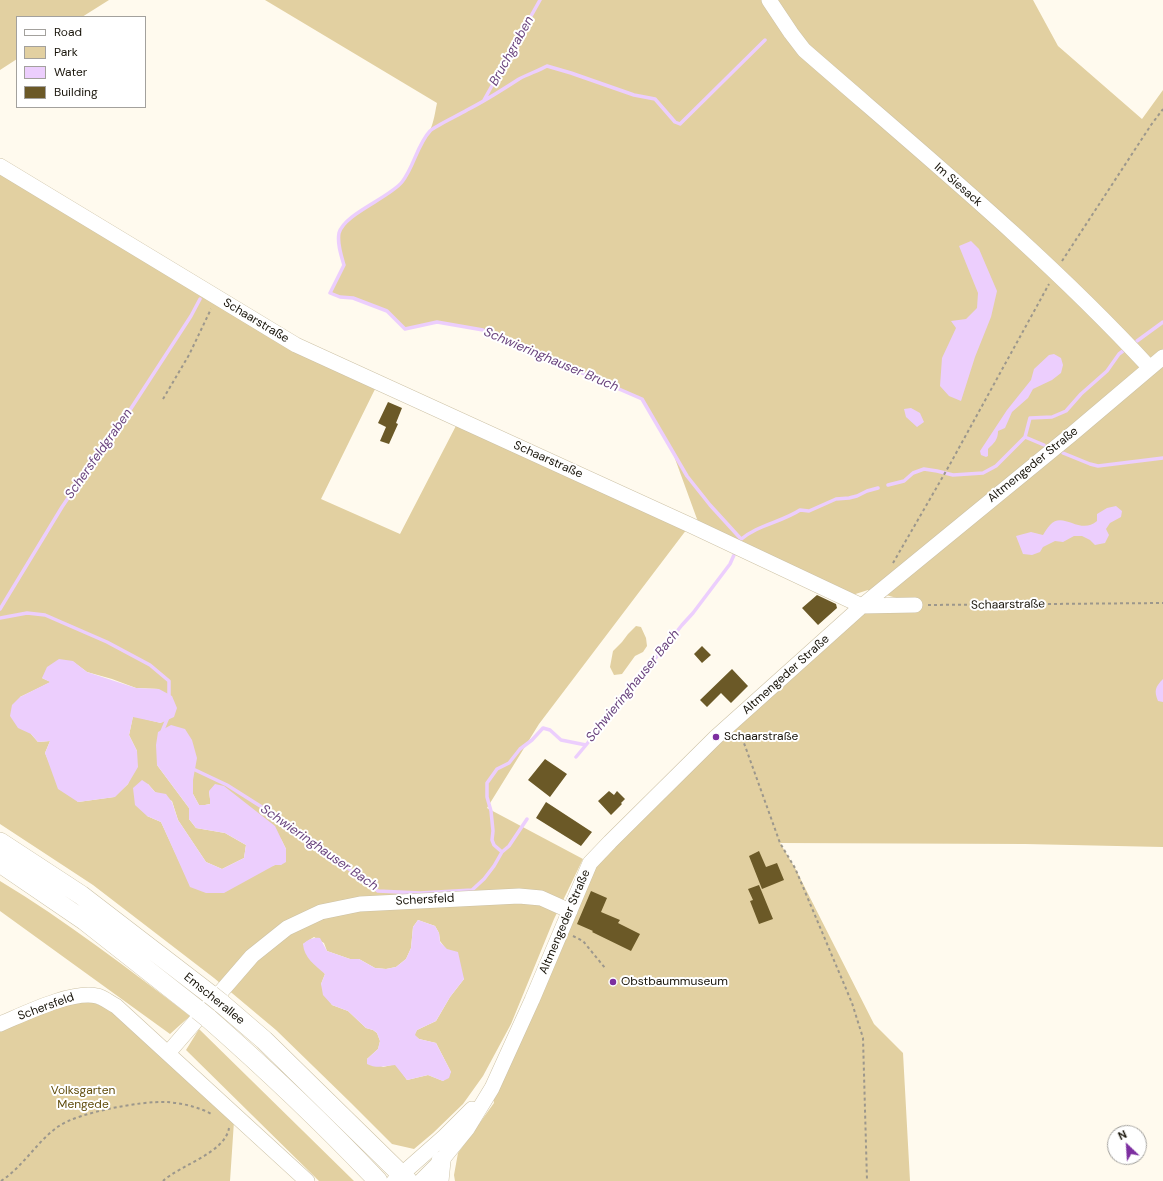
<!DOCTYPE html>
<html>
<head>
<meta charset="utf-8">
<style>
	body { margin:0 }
	#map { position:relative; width:1163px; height:1181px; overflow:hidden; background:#fffaee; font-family:"DM Sans",sans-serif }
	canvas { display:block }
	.legend { position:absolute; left:16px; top:16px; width:130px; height:92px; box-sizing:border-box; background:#fff; border:1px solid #a3a19d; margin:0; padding:5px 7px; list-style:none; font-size:12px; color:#18140a }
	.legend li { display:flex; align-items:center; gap:8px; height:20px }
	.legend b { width:20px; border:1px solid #a3a19d }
	.north { position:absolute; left:1107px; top:1125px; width:40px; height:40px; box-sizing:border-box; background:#fff; border:1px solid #a3a19d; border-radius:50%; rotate:335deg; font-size:11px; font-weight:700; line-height:16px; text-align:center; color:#18140a }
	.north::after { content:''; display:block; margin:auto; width:14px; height:18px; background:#7d2fa0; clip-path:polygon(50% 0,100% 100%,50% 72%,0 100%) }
</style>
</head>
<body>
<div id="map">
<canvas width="1163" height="1181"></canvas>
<ul class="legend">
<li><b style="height:5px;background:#fff"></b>Road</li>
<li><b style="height:11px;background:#e2d0a1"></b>Park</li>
<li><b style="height:11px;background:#eccefd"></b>Water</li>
<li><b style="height:11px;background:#6b5927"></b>Building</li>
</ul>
<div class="north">N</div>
</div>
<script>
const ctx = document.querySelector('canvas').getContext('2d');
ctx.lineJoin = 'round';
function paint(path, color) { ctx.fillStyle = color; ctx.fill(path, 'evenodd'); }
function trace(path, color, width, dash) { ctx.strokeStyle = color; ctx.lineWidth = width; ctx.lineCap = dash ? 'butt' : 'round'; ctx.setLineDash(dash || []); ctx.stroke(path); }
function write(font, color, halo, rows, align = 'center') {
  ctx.font = font + ' "DM Sans",sans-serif'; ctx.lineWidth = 4; ctx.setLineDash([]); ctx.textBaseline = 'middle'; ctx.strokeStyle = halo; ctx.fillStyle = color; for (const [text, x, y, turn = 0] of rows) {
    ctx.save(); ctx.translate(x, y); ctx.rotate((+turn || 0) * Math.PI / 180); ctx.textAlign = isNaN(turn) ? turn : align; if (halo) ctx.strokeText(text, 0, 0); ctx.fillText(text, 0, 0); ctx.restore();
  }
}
paint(new Path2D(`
	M0,0h109l-27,17h-65v42l-17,11z
	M265,0h768l25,46 84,73 21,-29v757l-138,-3 -245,-1 15,25 79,156 29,29 7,128h-455l-1,-6 4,-22 36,-50 -2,-15 93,-214 277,-268 60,-1 -54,-15 -25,8 -142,-68 -31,-85 -28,-46 -159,-69 -46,-8 -32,7 -18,-18 -34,-13 -13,-1 -10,-4 14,-28c-2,-10 -8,-22 -5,-33 6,-19 51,-34 64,-51 8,-11 11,-24 18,-35 2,-6 7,-10 9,-16 4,-8 5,-18 7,-27z
	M0,166l296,179 82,38 -57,116 79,35 59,-114 231,105 -151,199 -52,84 96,51 -29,60 -43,105 -28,52 -20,28 -30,29 -19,16 -22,-5 -41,-41 -75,-73 -62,-52 -121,-93 -93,-61zM72,661l15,11 25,7 24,9 23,1 2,34 -28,-7 -4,19 8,16 -9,33 -14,13 -36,5 -29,-40 -4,-9 5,-12 -12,1 -7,-8 -11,-37 31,-15 -9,-4zM157,765l36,15v14l6,11h6l5,-1v-5l-1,-8 72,48 5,10 -5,16h-6l-84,22 -30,-65 -14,-6 1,-32 7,8 17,9 6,19 28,42 16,7 22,-11 2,-13 -21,-12 -29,-5 -7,-9v-11zM418,920l17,6 4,7 1,8 6,8 18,30 -14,18 -14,24 -19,9 -3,5 5,4 17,4 15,29 -8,9 -15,-6 -21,5 -11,-16 -13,3 -16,-8 11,-10 2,-8 -3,-8 -4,-3 -7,-2 -18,-17 -16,-6 -11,-21 4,-10 -22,-30 11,-7 10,6 3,8 23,8h9l16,9 11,1 10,-2 10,-8 5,-11 2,-21z
	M636,626l5,1 5,11 1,8 -4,6 -8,4 -13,18 -8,1 -4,-8 3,-16 9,-9 6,-8z
	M0,881c66,40 129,88 190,135l-20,18 -170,-123z
	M81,998l26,10 127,113 -4,60h-230v-151z
	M199,1029l155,152h-35l-133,-131z`), '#e2d0a1');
paint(new Path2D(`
	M971,241l8,8 18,42 -6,26 -16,40 -14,44 -12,-5 -9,-10 2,-28 14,-30 -5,-7 15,-2 11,-11 1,-15 -19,-47z
	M1054,354l7,4 2,7 -2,8 -9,7 -19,9 -5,9 -16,14 -7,16 -7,3c0,9 -4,12 -10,18v7l-2,1 -5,-2 -1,-4 27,-41 24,-30 3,-11 15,-14z
	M911,408l9,5 4,9 -7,5 -11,-10 -2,-8z
	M1116,506l6,5 -1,6 -11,6 -4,6 3,6 -4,8 -10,2 -5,-5 -8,-4h-8l-11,6 -8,-1 -12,6 -3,5 -8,3 -9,-1 -7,-18 15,-4 12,3c2,-3 4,-7 7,-10 13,-15 30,11 47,-4v-7l10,-6z
	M59,659l14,2 14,11 49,16 23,1 13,7 5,12 -3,9 -13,6 -28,-6 -4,18 8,16 1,16 -10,17 -13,13 -37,5 -20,-13 -13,-36 5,-12 -12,1 -7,-8 -13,-6 -8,-12 2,-11 8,-8 30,-15 -8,-4 5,-11z
	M1163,679v23l-5,-1c-4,-10 -3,-14 5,-22z
	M171,725l14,4 7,11 5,18 -4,22v14l6,11h6l5,-1v-5l-1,-8 6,-7 9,2 51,40 11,23v13l-5,3h-6l-51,28h-18l-16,-6 -29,-65 -14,-6 -12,-11 -2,-17 9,-8 6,4 7,8 11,2 6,8 6,18 28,42 16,7 22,-11 2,-13 -21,-12 -29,-5 -7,-9v-11l-32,-43 -1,-20 2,-13z
	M418,920l17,6 4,7 1,9 7,7 11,3 6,27 -14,18 -14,24 -19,9 -2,5 4,4 17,4 15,29 -2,6 -6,3 -15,-6 -21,5 -12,-15c-9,1 -19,4 -28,-1v-5l11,-10 2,-8 -3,-8 -4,-3 -7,-2 -18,-17 -16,-6 -9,-10 -2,-11 4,-10c-10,-9 -21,-16 -22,-30 6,-5 10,-7 17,-6l7,13 23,8h9l16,9 11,1 10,-2 10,-8 5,-11 2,-21z`), '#eccefd');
trace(new Path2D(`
	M484,100l56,-100
	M1137,341l26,-19
	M1025,437l19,8
	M1063,453l27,11 8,2 65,-8
	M888,485l16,-4 9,-8 11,-4 13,2 16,4 30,-2 13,-7 29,-29 5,-19 22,-1 14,-6 15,-17 26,-23 12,-17 4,-3
	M741,539l-31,-34 -23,-29 -45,-77 -159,-69 -46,-8 -32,7 -18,-18 -34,-13 -13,-1 -10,-4 14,-28c-3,-10 -7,-22 -5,-32 5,-19 50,-35 63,-51 12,-15 15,-37 28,-51 5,-5 29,-16 37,-21 18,-9 35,-20 52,-31 9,-5 19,-8 28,-13l24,7 63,22 21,4 20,23 5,2 85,-84
	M740,540c17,-15 42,-18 60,-30l9,1 27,-12 13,-1 8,-2 10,-5 11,-3
	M0,609l62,-102 58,-86 8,-8 63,-97 9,-17
	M0,618l27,-5 18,2 62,27 43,23 19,16v18
	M161,734l7,-17
	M576,757l10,-12
	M191,768l36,17 49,31 20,15 23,15 59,45 42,2 52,-3 12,-11 10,-13 8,-14 -8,-7 -2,-5 1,-9 -2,-20 -4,-14v-14l10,-14 12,-6 11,-14 12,-9 11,-12 7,2 11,10 25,5 96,-120 11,-12 37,-49 4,-9
	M502,852l7,-6 18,-27`), '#eccefd', 3.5);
paint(new Path2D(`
	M388,402l14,6 -6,15 2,1 -9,20 -9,-3 6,-14 -8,-4z
	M817,595l19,9 1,4 -19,17 -16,-17z
	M702,646l9,9 -9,8 -8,-9z
	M732,669l16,17 -17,17 -10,-10 -14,14 -7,-7z
	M545,759l22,15 -17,23 -22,-17z
	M609,791l5,4 3,-4 8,8 -4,4 1,1 -11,11 -13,-14z
	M546,802l46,30 -11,14 -45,-28z
	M759,851l7,16 11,-4 7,17 -22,9 -13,-33z
	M759,885l14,34 -14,5 -9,-23 3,-1 -5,-11z
	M591,891l16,7 -6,14 19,8 -2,3 22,11 -9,17 -39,-19 1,-1 -16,-7z`), '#6b5927');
const minor = new Path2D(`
	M769,0l22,33 13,17c118,103 240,203 346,318
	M0,166l296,179 394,180 172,81 53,-1
	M0,1024c24,-10 72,-34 97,-28 6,1 13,7 19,10l191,175
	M168,1053l84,-97 35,-28 34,-16 39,-8 159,-8 22,2 29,13
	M394,1181l51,-45 27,-27
	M421,1181l20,-20 26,-32 25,-41 40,-88 58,-137 20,-21 106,-105 146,-131 210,-172 91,-77`);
const major = new Path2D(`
	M0,842l81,53 130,100
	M0,863l85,58 113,89
	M221,1003l43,37 144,141
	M208,1018c59,52 116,106 170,163
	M439,1181l2,-20`);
trace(minor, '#cdc2a6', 16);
trace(major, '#cdc2a6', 20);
trace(new Path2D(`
	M1062,261l89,-136 12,-16
	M163,399l26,-44 22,-46
	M893,563l56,-97 100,-182
	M928,605l235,-2
	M740,732l40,111 15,25 57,135 11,35 4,143
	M573,936l10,5 22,27
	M1,1181c23,-15 36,-40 58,-55 21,-14 82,-25 107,-24 15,1 34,5 47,13
	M163,1181c17,-16 62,-28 66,-53`), '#9c978c', 2, [3, 3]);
trace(minor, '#fff', 15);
trace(major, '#fff', 19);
const majorBridge = new Path2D(`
	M211,995l10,8
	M198,1010l10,8`);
trace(majorBridge, '#cdc2a6', 20, []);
trace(majorBridge, '#fff', 19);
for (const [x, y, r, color] of [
	[716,737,4,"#7d2fa0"],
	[613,982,4,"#7d2fa0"]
]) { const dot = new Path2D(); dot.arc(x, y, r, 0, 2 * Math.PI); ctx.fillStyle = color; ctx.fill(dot); trace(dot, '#fff', 1.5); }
write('12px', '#18140a', '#fff', [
	["Im Siesack",958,185,41],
	["Schaarstraße",256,321,31],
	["Schaarstraße",548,460,24],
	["Altmengeder Straße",1033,465,-39],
	["Schaarstraße",1008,605,-1],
	["Altmengeder Straße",786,675,-42],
	["Schersfeld",425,900,-3],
	["Altmengeder Straße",565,922,-67],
	["Emscherallee",214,999,39],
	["Schersfeld",46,1007,-20]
]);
write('12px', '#18140a', '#fff', [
	["Schaarstraße",724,737],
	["Obstbaummuseum",621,982]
], 'left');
write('12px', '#614d0d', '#fff', [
	["Volksgarten",83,1091],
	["Mengede",83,1105]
]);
write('italic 13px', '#6a447e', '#fff', [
	["Bruchgraben",512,51,-61],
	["Schwieringhauser Bruch",551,360,23],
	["Schersfeldgraben",99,454,-55],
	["Schwieringhauser Bach",633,686,-51],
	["Schwieringhauser Bach",319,848,35]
]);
</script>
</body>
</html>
